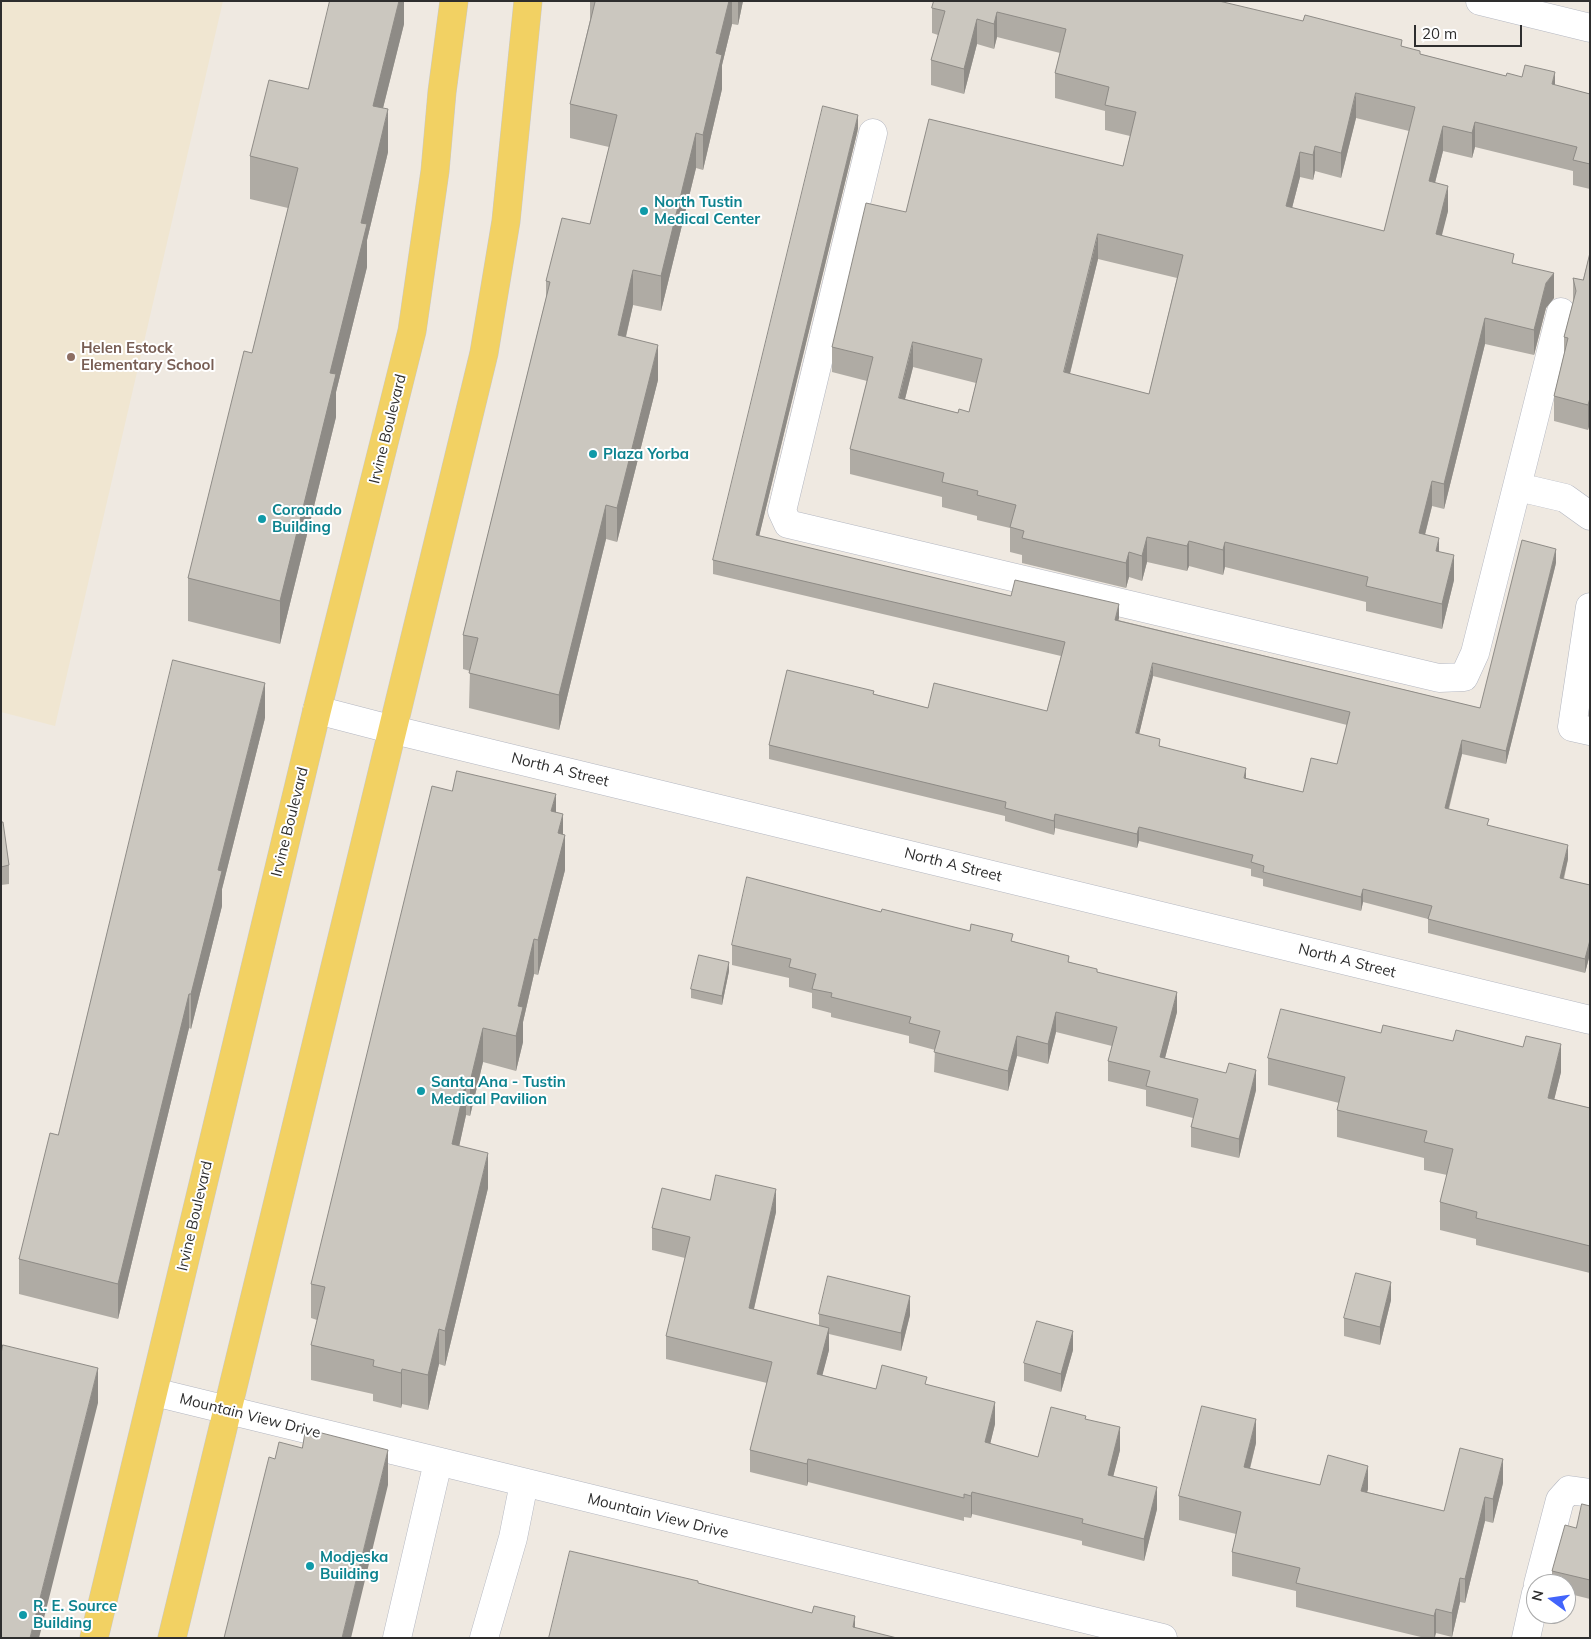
<!DOCTYPE html>
<html>
<head>
<meta charset="utf-8">
<style>
	body { margin:0 }
	#map { position:relative; width:1591px; height:1639px; overflow:hidden; background:#efe9e1; font-family:Mulish,sans-serif }
	canvas { display:block }
	.frame { position:absolute; inset:0; border:2px solid #2e2e2e; pointer-events:none }
	.north { position:absolute; left:1526px; top:1574px; width:50px; height:50px; box-sizing:border-box; background:#fff; border:1px solid #ababab; border-radius:50%; rotate:284deg; font-size:14px; font-weight:700; line-height:20px; text-align:center; color:#2e2e2e }
	.north::after { content:''; display:block; margin:auto; width:18px; height:22px; background:#4264fb; clip-path:polygon(50% 0,100% 100%,50% 72%,0 100%) }
	.scale { position:absolute; left:1414px; top:25px; width:108px; height:22px; box-sizing:border-box; border:2px solid #2e2e2e; border-top:0; padding-left:6px; font-size:15px; line-height:18px; white-space:nowrap; color:#2e2e2e; -webkit-text-stroke:4px #fff; paint-order:stroke }
</style>
</head>
<body>
<div id="map">
<canvas width="1591" height="1639"></canvas>
<div class="frame"></div>
<div class="north">N</div>
<div class="scale">20 m</div>
</div>
<script>
const ctx = document.querySelector('canvas').getContext('2d');
ctx.lineJoin = 'round';
function paint(path, color) { ctx.fillStyle = color; ctx.fill(path, 'evenodd'); }
function trace(path, color, width, dash) { ctx.strokeStyle = color; ctx.lineWidth = width; ctx.lineCap = dash ? 'butt' : 'round'; ctx.setLineDash(dash || []); ctx.stroke(path); }
function write(font, color, halo, rows, align = 'center') {
  ctx.font = font + ' Mulish,sans-serif'; ctx.lineWidth = 4; ctx.setLineDash([]); ctx.textBaseline = 'middle'; ctx.strokeStyle = halo; ctx.fillStyle = color; for (const [text, x, y, turn = 0] of rows) {
    ctx.save(); ctx.translate(x, y); ctx.rotate((+turn || 0) * Math.PI / 180); ctx.textAlign = isNaN(turn) ? turn : align; if (halo) ctx.strokeText(text, 0, 0); ctx.fillText(text, 0, 0); ctx.restore();
  }
}
paint(new Path2D(`
	M1,1h222l-168,725 -54,-14z`), '#f0e6d1');
const minor = new Path2D(`
	M1480,1l110,27
	M873,133l-91,378 6,13 651,154 25,-1 11,-24 86,-341
	M1518,487l47,11 25,18
	M1590,607l-18,120 18,4
	M317,710l77,20 1196,290
	M154,1392l1009,246
	M1538,1584l22,-84 9,-10 21,3
	M397,1638l41,-176
	M484,1638l29,-100 11,-55
	M1526,1638l10,-45`);
const major = new Path2D(`
	M94,1638l223,-928 95,-379 23,-160 7,-79 12,-91
	M172,1638l312,-1285 22,-132 22,-220`);
trace(minor, '#b4b7c1', 29);
trace(major, '#c9c9c9', 29);
trace(minor, '#fff', 28);
trace(major, '#f2d163', 28);
paint(new Path2D(`
	M404,1v23l-21,84 5,44 -21,88v27l-31,125v25l-56,227 -92,-23v-43l64,-225 36,-145 -38,-9v-43l58,-67z
	M590,1h153l-5,24 -6,-1 -10,41v24l-19,81 -7,-2 -35,143 -28,-6 -7,32 32,43 -41,162 -11,-3 -47,191 -90,-22 1,-37 -7,-2v-34l83,-337v-17l44,-57 19,-77 -39,-9v-34l20,-84z
	M934,1l468,46 18,7 86,22 49,9 35,9v95l-17,-4v-14l-98,-24 -3,11 -29,-7 -8,32 13,28 -7,24 73,28 40,35 -8,10 -12,47 -49,-11 -41,165 -12,-3 -7,29 14,17 15,28 -12,49 -76,-18v-9l-141,-35 -2,8 -34,-9 -2,5 -40,-9 -5,19 -13,-4 -3,11 -104,-25v-8l-12,-3v-24l-33,-8v-4l-35,-9v-10l-92,-23v-25l17,-68 -35,-9v-25l74,-135 217,-46 7,-30 -25,-6v-19l-50,-13v-25l5,-20 -63,-16 -3,12 -17,-5 -13,50 -33,-9v-25l7,-25 -6,-2v-25zM1356,118l53,13 -25,100 -92,-23 8,-31 13,3 2,-9 26,7zM1098,259l79,19 -28,116 -79,-20zM913,367l63,16 -7,29 -11,1 -53,-14z
	M858,129l-99,407 252,60 108,22 -1,2 362,88 76,-145 -50,201 -44,-10 -13,55 119,50 -4,20 26,6v69l-5,19 -157,-40v-14l-65,-17 -2,9 -98,-25v-7l-12,-3v-7l-112,-28 -2,7 -82,-20 -1,7 -49,-14v-5l-236,-57v-14l105,-51 54,14 119,3 14,-55 -348,-82v-14zM1153,676l194,49 -10,39 -34,28 -57,-14 -86,-32 -21,-12z
	M1590,253v170l-2,7 -34,-9v-25l10,-42v-17l9,-35v-24l10,2z
	M265,718l-43,171v17l-31,123 -2,-1 -71,291 -99,-25v-35l39,-124z
	M452,791l104,21 7,22 2,36 -27,105 -4,-1 -11,48v20l-7,29 -33,-9 -13,54 -4,-1 -7,31 29,42 -43,178 -6,-2 -11,46 -26,-6 -1,4 -28,-7v-7l-62,-14v-35l6,-25 -6,-2v-34z
	M1,822l8,43v19l-8,1z
	M881,912l132,29 84,31 80,40 -12,46 91,32 -17,68 -48,-11v-20l2,-9 -47,-12v-16l-38,-9v-20l4,-15 -56,-14 -8,32 -31,-8 -9,35 -74,-19 1,-22 -26,-7v-7l-78,-19v-4l-19,-5v-15l-23,-6v-9l-57,-13v-20z
	M729,971l-7,34 -31,-7v-9z
	M1381,1033l180,39 -7,27 36,9v165l-114,-28v-6l-36,-9v-28l7,-27 -23,-5v-12l-87,-21v-27l2,-7 -71,-18v-27z
	M710,1200l66,12 -22,97 65,17v-12l91,1 -9,36 -72,-17v16l-7,25 54,14 51,-4 68,39 -5,20 48,13 48,-38 34,31 -7,26 44,33 -13,52 -62,-16v-4l-110,-27 -1,4 -7,-1v4l-156,-39 -1,4 -57,-14v-22l17,-67 -101,-24v-23l19,-78 -33,-8v-22z
	M1391,1300l-11,45 -36,-9v-18z
	M1073,1350l-12,42 -37,-11v-18z
	M1256,1443l-6,26 70,16 48,4 -1,3 77,19 59,-28 -10,40 -8,-2 -20,82 -5,-1 -8,35 -16,-4 -1,5h-10l-129,-31v-16l-64,-15v-24l4,-18 -57,-14v-24z
	M1590,1506v93l-24,-6v-9h-14v-13l24,-43z`), '#afaba4');
paint(new Path2D(`
	M399,1h5v23l-31,124v-42z
	M729,1h3v23l-10,41v24l-19,81v-35l13,-82z
	M738,1h5l-5,24z
	M997,12v25l-3,12v-25z
	M977,19v25l-13,50v-25z
	M1555,72v25l-3,-13z
	M1356,93v25l-15,60v-25z
	M388,109v43l-21,88v27l-31,125v25l-56,227v-43l50,-228 31,-150z
	M858,115v14l-102,420v-14z
	M1475,122v25l-3,11v-25z
	M1443,126v25l-14,55v-25z
	M696,133v35l-35,143v-35z
	M1315,146v25l-2,9v-25z
	M1300,152v25l-14,54v-25z
	M1448,186v25l-12,48v-25z
	M1098,234v25l-34,138v-25z
	M633,270v35l-15,65v-35z
	M1554,273v25l-8,10 -12,47v-25l12,-47z
	M1485,318v26l-41,165v-25z
	M913,342v25l-14,56v-25z
	M658,345v35l-41,162v-34z
	M1590,398v25l-2,7v-25z
	M1432,481v25l-13,52v-25z
	M606,505v34l-47,191v-35z
	M1147,537v25l-5,19v-25z
	M1439,538v25l-3,-12z
	M1189,541v25l-2,5v-25z
	M1225,542v25l-2,8v-25z
	M1556,549v14l-50,201v-13z
	M1129,552v25l-3,11v-25z
	M1454,555v25l-12,49v-25z
	M1119,604v14l-4,16v-14z
	M1153,663v13l-17,71v-14z
	M265,683v35l-43,171v17l-31,123v-35l27,-124z
	M1462,740v14l-17,68v-14z
	M1246,768v13l-2,-3z
	M556,794v35l-5,-18z
	M563,814v27l2,-6v35l-27,105v-35l20,-107z
	M1055,814v14l-1,7v-14z
	M1139,827v14l-2,7v-14z
	M1568,845v14l-8,33v-14z
	M1363,889v13l-2,9v-14z
	M534,939v35l-11,48v20l-7,29v-35l2,-30z
	M1590,940v14l-5,19v-14z
	M729,962v9l-7,34v-9z
	M1177,992v20l-17,65v-20z
	M189,994v34l-71,291v-35z
	M1056,1012v20l-8,32v-20z
	M483,1028v34l-13,54v-34z
	M1017,1036v20l-9,35v-20z
	M1561,1044v28l-13,53v-27z
	M1256,1070v20l-17,68v-19z
	M466,1081v34l-14,64v-35z
	M488,1153v35l-43,178v-35z
	M776,1189v23l-27,118v-22z
	M1391,1282v18l-11,45v-18z
	M910,1296v19l-9,36v-18z
	M829,1328v22l-12,46v-22z
	M439,1329v35l-11,46v-35z
	M1073,1331v19l-12,42v-18z
	M98,1368v35l-59,235h-9z
	M402,1369v35l-1,4v-35z
	M995,1402v22l-10,41v-23z
	M1256,1419v24l-12,48v-24z
	M1120,1427v23l-12,47v-22z
	M388,1450v35l-37,153h-9z
	M808,1459v23l-1,4v-22z
	M1503,1459v24l-10,40v-24z
	M1368,1466v23l-7,25v-23z
	M1157,1487v22l-13,52v-22z
	M972,1492v22l-1,4v-22z
	M1485,1497v24l-20,82v-24z
	M1460,1578v24l-8,35v-24z
	M1436,1609v24l-2,5v-22z
	M855,1616v22l-2,-11z`), '#8e8b86');
const building = new Path2D(`
	M330,1h69l-26,105 15,3 -27,114 6,1 -37,149 6,1 -56,227 -92,-23 56,-227 8,2 46,-185 -48,-12 19,-76 39,9z
	M593,1h136l-13,52 6,2 -19,80 -7,-2 -35,143 -28,-6 -15,65 40,10 -41,163 -11,-3 -47,190 -90,-22 9,-35 -15,-3 87,-353 -4,-1 16,-63 28,6 27,-109 -47,-11 25,-102z
	M934,1h285l84,20 2,-6 97,25 -1,6 19,5v3l86,22 1,-3 15,4 3,-12 30,7 -3,12 38,10v70l-17,-4 4,-13 -102,-25 -3,11 -29,-7 -14,55 19,5 -12,48 78,20 -2,9 42,10 -8,10 -12,47 -49,-12 -41,166 -12,-3 -13,52 20,5 -3,13 18,4 -12,49 -76,-18 2,-9 -143,-35 -2,8 -34,-9 -2,5 -40,-9 -5,19 -13,-4 -3,11 -104,-25 2,-7 -14,-4 6,-22 -39,-10 1,-4 -36,-9 2,-9 -94,-24 23,-92 -41,-10 34,-144 40,9 23,-93 194,47 13,-54 -31,-7 4,-18 -54,-14 11,-44 -69,-17 -3,12 -17,-5 -13,50 -33,-9 14,-49 -13,-3zM1356,93l59,14 -31,124 -98,-25 14,-54 13,3 2,-9 26,7zM1098,234l85,21 -34,139 -85,-22zM913,342l69,17 -13,53 -10,-3 -1,4 -59,-15z
	M823,106l35,9 -102,420 255,61 4,-16 104,24 -4,16 365,88 42,-168 34,9 -50,202 -44,-11 -17,68 44,11 -2,6 81,20 -8,33 30,7v55l-5,19 -157,-40 4,-13 -69,-17 -2,8 -98,-25 1,-6 -13,-4 2,-7 -114,-28 -2,7 -82,-20 -1,7 -49,-13 1,-6 -237,-57 18,-75 87,21 -1,3 55,14 6,-25 113,28 18,-69 -352,-82zM1153,663l197,49 -13,52 -26,-6 -8,34 -59,-14 2,-10 -87,-22 1,-7 -24,-6z
	M1590,253v145l-2,7 -34,-9 14,-58 -4,-1 12,-46 -3,-13 10,2z
	M173,660l92,23 -47,187 4,1 -31,123h-2l-71,290 -99,-25 31,-126 8,2z
	M457,771l99,23 -5,17 12,3 -5,19 7,2 -27,105 -4,-1 -16,67 5,1 -7,29 -33,-8 -13,54 -4,-1 -14,63 36,9 -43,178 -6,-2 -11,46 -26,-6 -1,4 -28,-7 1,-6 -63,-15 14,-58 -14,-3 121,-498 20,5z
	M1,822h2l6,43 -8,2z
	M747,877l134,35 1,-3 88,22 1,-7 42,10 -2,7 58,15 -1,6 29,7v3l80,20 -17,65 66,16 3,-10 27,7 -17,69 -48,-12 7,-28 -52,-13 4,-15 -42,-10 9,-34 -61,-15 -8,32 -31,-8 -9,35 -74,-19 6,-21 -31,-8 2,-6 -80,-20 1,-4 -20,-4 4,-15 -27,-7 2,-8 -59,-14z
	M699,955l30,7 -7,34 -31,-7z
	M1281,1009l100,24 2,-8 70,16 3,-11 67,17 3,-11 35,8 -13,54 42,10v138l-114,-28 1,-6 -37,-10 13,-53 -29,-7 3,-11 -90,-21 8,-33 -77,-19z
	M716,1175l60,14 -27,119 80,20 -12,46 59,15 6,-24 45,12 -2,7 70,18 -10,40 53,15 13,-50 35,9 -1,3 35,8 -12,48 49,12 -13,52 -62,-16 1,-4 -111,-27 -1,4 -7,-2v4l-156,-39 -1,5 -57,-14 22,-88 -106,-26 24,-99 -38,-9 10,-40 48,12z
	M1356,1273l35,9 -11,45 -36,-9z
	M828,1276l82,20 -9,37 -82,-19z
	M1037,1321l36,10 -12,43 -37,-11z
	M3,1345l95,23 -68,270h-29v-284z
	M1202,1406l54,13 -12,48 76,18 8,-30 40,11 -7,25 83,20 16,-63 43,11 -10,40 -8,-2 -20,82 -5,-1 -8,35 -16,-4 -2,7 -138,-33 4,-15 -68,-16 9,-40 -62,-16z
	M306,1429l82,21 -46,188h-118l45,-181 6,2 4,-17 23,6z
	M1582,1504l8,2v74l-38,-9 13,-46 11,3z
	M570,1551l128,30v2l114,30 2,-7 41,10 -2,11 44,11h-348z`);
paint(building, '#cbc7bf');
trace(building, '#8e8b86', 1);
for (const [x, y, r, color] of [
	[644,211,5,"#0f9aa8"],
	[71,357,5,"#8d6e63"],
	[593,454,5,"#0f9aa8"],
	[262,519,5,"#0f9aa8"],
	[421,1091,5,"#0f9aa8"],
	[310,1566,5,"#0f9aa8"],
	[23,1615,5,"#0f9aa8"]
]) { const dot = new Path2D(); dot.arc(x, y, r, 0, 2 * Math.PI); ctx.fillStyle = color; ctx.fill(dot); trace(dot, '#fff', 2); }
write('bold 15px', '#0d838f', '#fff', [
	["North Tustin",654,202],
	["Medical Center",654,219],
	["Plaza Yorba",603,454],
	["Coronado",272,510],
	["Building",272,527],
	["Santa Ana - Tustin",431,1082],
	["Medical Pavilion",431,1099],
	["Modjeska",320,1557],
	["Building",320,1574],
	["R. E. Source",33,1606],
	["Building",33,1623]
], 'left');
write('bold 15px', '#785e54', '#fff', [
	["Helen Estock",81,348],
	["Elementary School",81,365]
], 'left');
write('15px', '#2e2e2e', '#fff', [
	["Irvine Boulevard",388,429,-76],
	["North A Street",560,770,14],
	["Irvine Boulevard",290,822,-76],
	["North A Street",953,865,14],
	["North A Street",1347,961,14],
	["Irvine Boulevard",195,1216,-77],
	["Mountain View Drive",250,1416,14],
	["Mountain View Drive",658,1516,14]
]);
</script>
</body>
</html>
